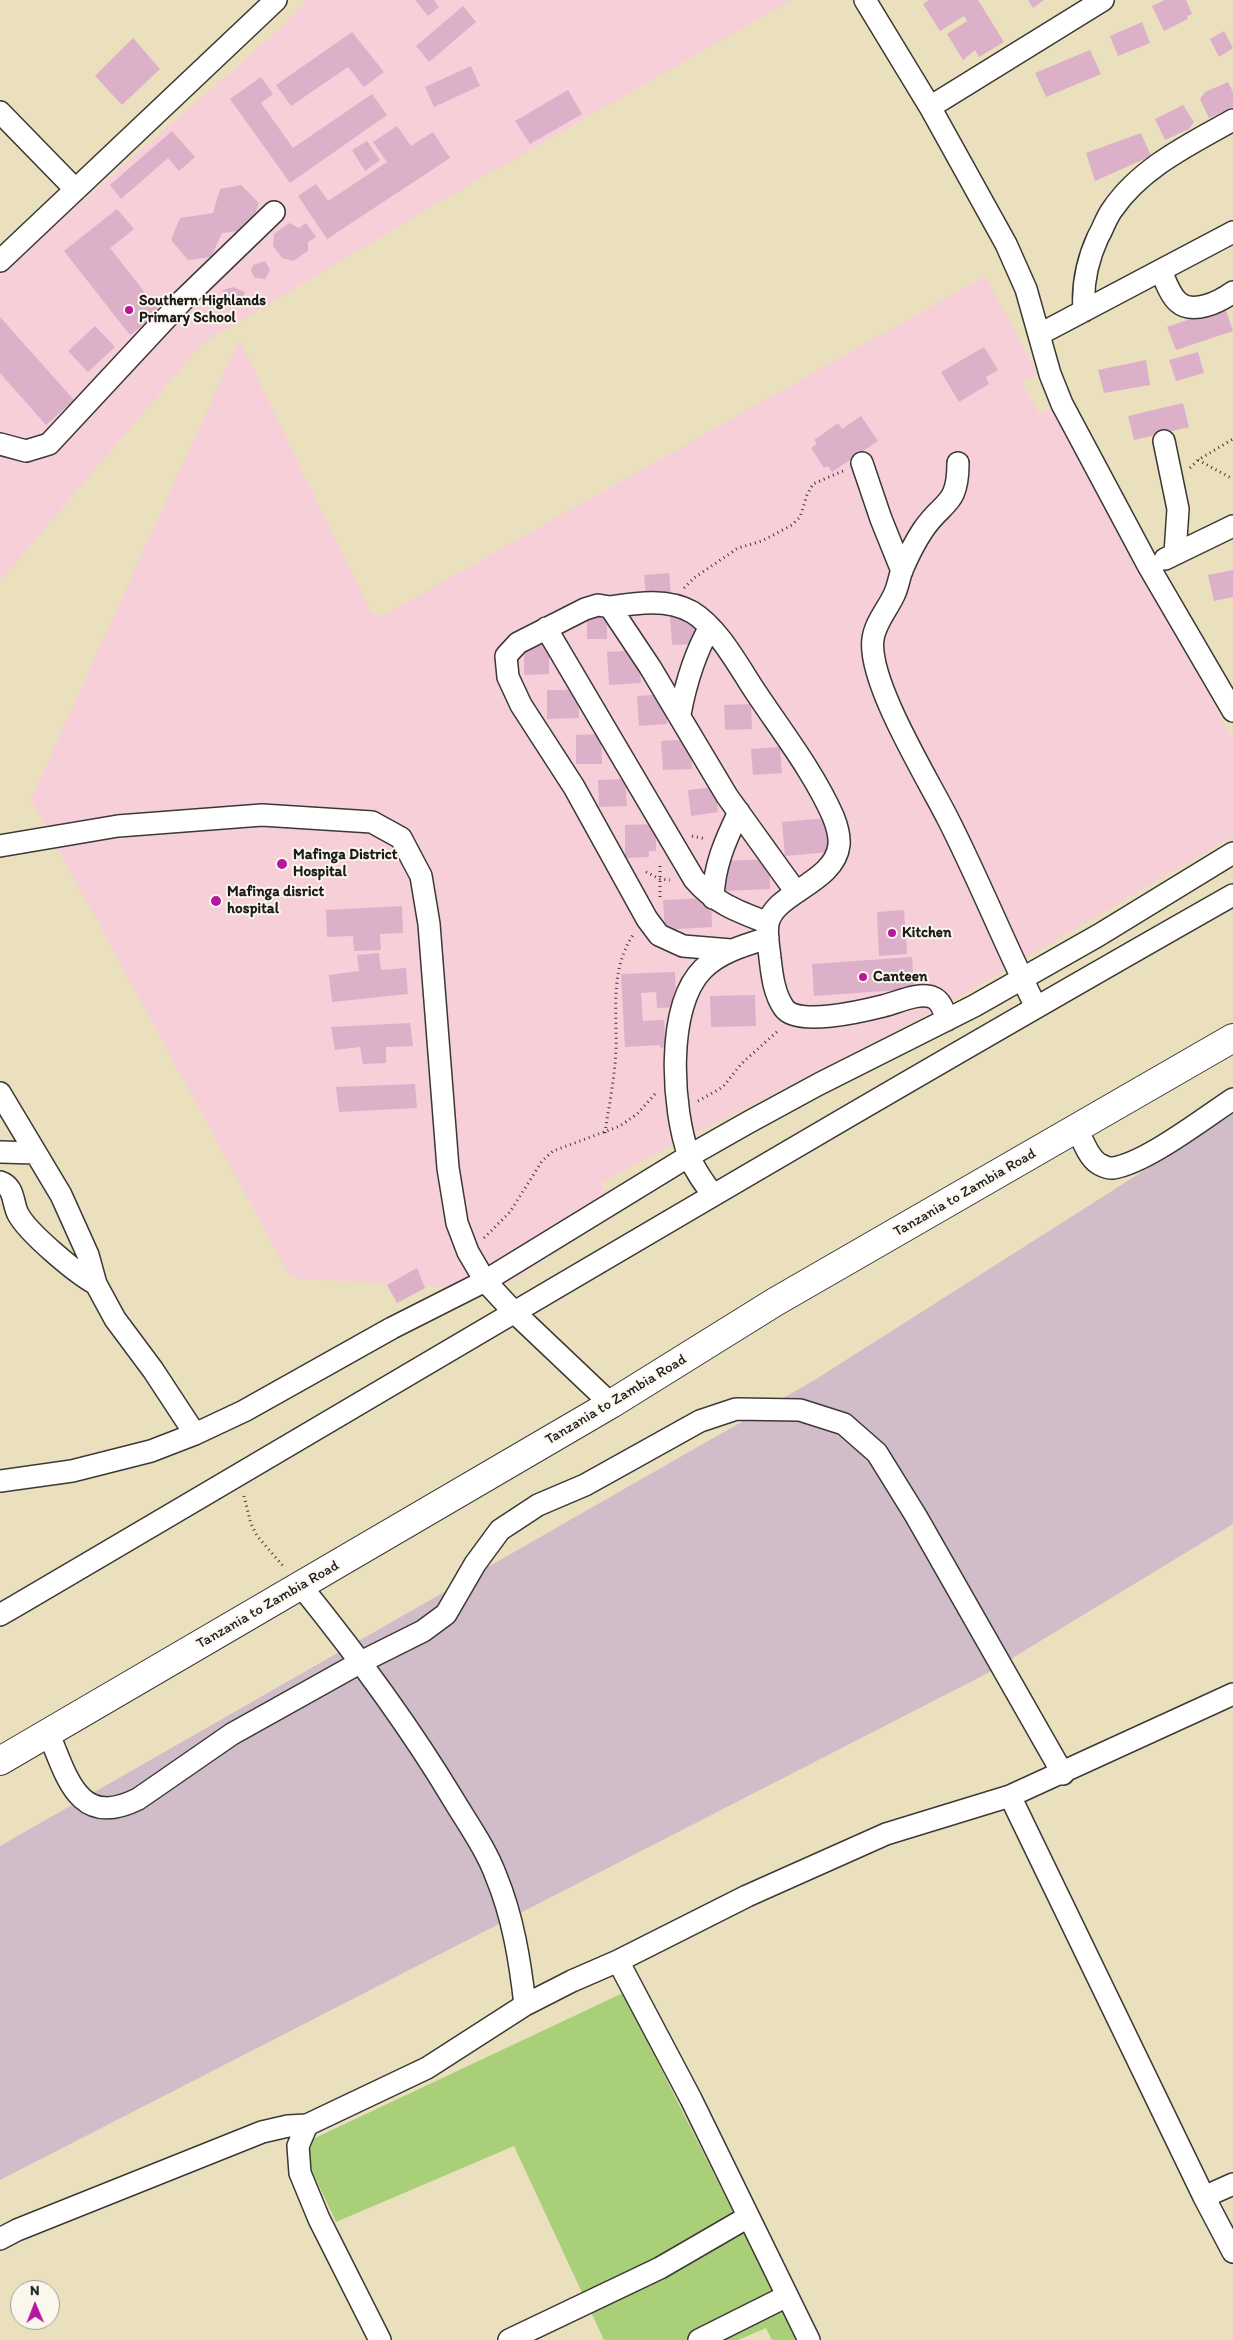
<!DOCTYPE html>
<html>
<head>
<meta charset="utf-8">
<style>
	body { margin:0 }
	#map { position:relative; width:1233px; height:2340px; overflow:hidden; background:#eae0bd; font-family:Itim,sans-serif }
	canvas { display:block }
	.north { position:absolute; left:10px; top:2280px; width:50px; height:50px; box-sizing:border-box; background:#fbf7ec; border:1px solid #a29f99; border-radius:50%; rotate:359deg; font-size:14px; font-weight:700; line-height:20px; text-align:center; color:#1c1c1c }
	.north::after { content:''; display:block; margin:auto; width:18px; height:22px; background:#b5179e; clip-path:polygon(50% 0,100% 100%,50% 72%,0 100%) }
</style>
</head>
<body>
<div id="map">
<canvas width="1233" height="2340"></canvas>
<div class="north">N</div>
</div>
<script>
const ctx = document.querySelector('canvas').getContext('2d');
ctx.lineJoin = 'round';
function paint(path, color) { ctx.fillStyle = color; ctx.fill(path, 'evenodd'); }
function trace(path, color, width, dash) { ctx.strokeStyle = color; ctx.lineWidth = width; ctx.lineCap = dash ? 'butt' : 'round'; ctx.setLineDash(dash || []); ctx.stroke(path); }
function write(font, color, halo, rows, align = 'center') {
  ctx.font = font + ' Itim,sans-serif'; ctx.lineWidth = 4; ctx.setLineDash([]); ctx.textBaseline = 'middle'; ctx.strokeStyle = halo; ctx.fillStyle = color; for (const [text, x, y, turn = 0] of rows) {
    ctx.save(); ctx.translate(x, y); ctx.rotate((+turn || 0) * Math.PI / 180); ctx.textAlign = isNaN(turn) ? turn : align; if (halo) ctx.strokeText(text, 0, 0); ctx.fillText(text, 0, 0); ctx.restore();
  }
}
paint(new Path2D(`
	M307,0h484l-346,199 -242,144 -203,238v-305l64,-59 218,-190z
	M985,276l53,98 -16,8 17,33 15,-9 179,335v95l-289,170 -342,176 9,35 -114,73 -206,-12 -260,-479 208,-459 133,274 12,1z`), '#f6cfd8');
paint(new Path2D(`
	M1233,1114v410l-247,150 -986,506v-334l813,-465z`), '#d1bdca');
paint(new Path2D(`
	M623,1993l174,347h-25l-6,-12 -28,12h-134l-90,-194 -178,76 -36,-77z`), '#a9cf79');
paint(new Path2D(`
	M415,0h19l5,7 -11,9z
	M929,0h49l26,42 -25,15 -4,-7 -12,10 -16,-26 20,-13 -3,-5 -24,15 -17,-27z
	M1028,0h16l-11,8z
	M1165,0h21l6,14 -5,2 1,3 -24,12 -12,-25z
	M463,6l13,16 -47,40 -13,-16z
	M1142,22l8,21 -32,13 -8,-20z
	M1224,31l9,17 -14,9 -9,-18z
	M352,32l32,40 -20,15 -16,-20 -57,39 -15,-21z
	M133,38l27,31 -38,36 -27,-29z
	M1090,50l11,24 -55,23 -11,-24z
	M471,66l9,20 -46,21 -9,-20z
	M261,77l12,17 -12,9 32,45 79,-54 15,21 -97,68 -60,-84z
	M1228,82l5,10v15l-24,11 -9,-19 5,-7z
	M568,90l14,24 -52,30 -15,-23z
	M1183,105l11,17 -5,7 -24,11 -10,-21z
	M397,126l14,20 22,-14 17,26 -123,81 -29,-43 18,-12 12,17 59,-39 -14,-20z
	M172,131l23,26 -16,14 -11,-13 -47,41 -11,-14z
	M1141,133l10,23 -56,25 -9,-28z
	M367,141l13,19 -15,11 -13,-21z
	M241,185l18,18 -10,27 -27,3 -11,24 -23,3 -17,-20 9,-22 33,-5 7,-24z
	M117,209l17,20 -24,19 50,64 -30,23 -66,-84z
	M289,223l10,5 7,-5 10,14 -8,5v9l-15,10 -11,-3 -9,-12 1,-12z
	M265,261l5,9 -5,9 -10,-1 -4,-7 2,-6z
	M233,287l12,5 -3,8 -7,7 -11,-2 -1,-15z
	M1225,307l8,24 -57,19 -9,-23z
	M0,317l74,83 -28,25 -46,-52z
	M95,326l20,21 -27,25 -20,-21z
	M984,347l14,23 -12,7 3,7 -30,18 -18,-30z
	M1198,352l6,21 -28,8 -7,-21z
	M1146,360l4,25 -46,8 -6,-23z
	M1183,403l6,24 -55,13 -6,-24z
	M861,416l17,25 -46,31 -4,-6 -4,2 -13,-20 6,-4 -3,-4 24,-17 4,6z
	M1233,570v27l-19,4 -6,-26z
	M669,573l2,24 -25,2 -2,-24z
	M607,610v29h-20v-28z
	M695,616l1,28 -24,1 -2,-28z
	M524,645h25v29l-25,1z
	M639,650l2,33 -32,2 -2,-33z
	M547,690h31l1,28 -32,1z
	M665,694l2,30 -28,2 -2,-30z
	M751,704l1,25 -27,1 -1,-25z
	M601,734l1,30h-26v-29z
	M690,739l2,30 -29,1 -2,-29z
	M780,747l2,26 -29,2 -2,-26z
	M625,779l2,27 -28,1 -1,-27z
	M715,787l3,25 -27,4 -3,-26z
	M828,818l3,34 -46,4 -3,-34z
	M656,824v27h-7v6l-24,1v-33z
	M769,859l1,30 -47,2 -2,-30z
	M711,898l1,29 -47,3 -2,-30z
	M402,906l1,27 -23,1 1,16 -27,1 -1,-15 -26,1 -1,-27z
	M904,910l3,44 -28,2 -2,-44z
	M379,953l2,17 25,-2 2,26 -76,8 -3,-27 30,-4 -2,-16z
	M912,957l2,32 -100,7 -2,-32z
	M675,972l1,35 -19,1 -1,-16 -15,1 2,28 21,-1 2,27 -6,1v-3l-35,2 -4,-73z
	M755,995l1,31 -45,1 -1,-31z
	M410,1023l3,23 -27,1v16l-23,1 -3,-17 -25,3 -4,-23z
	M415,1084l2,24 -78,4 -3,-25z
	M417,1268l8,20 -28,15 -10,-18z`), '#ddb0ca');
const minor = new Path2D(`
	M865,0l65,107 76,137 20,45 24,85 12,30 87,163 84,144
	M930,107l173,-107
	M0,112l75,77
	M0,261l276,-261
	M1161,271c4,9 9,24 17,31 15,13 41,0 55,-10
	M1084,311c-2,-26 3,-50 14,-74 5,-8 8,-19 14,-27 28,-42 78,-66 121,-90
	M1040,334l193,-102
	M1164,441l14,68 -3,45
	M0,444l26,7 23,-7 134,-144 91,-88
	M862,463l19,56 21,52
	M958,463c0,44 -15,37 -35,67 -8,12 -15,26 -21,40 -3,8 -4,17 -8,25 -7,15 -19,28 -21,44 -6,42 55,140 75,180 31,61 57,126 88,188
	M1165,559l68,-33
	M610,607c27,-4 57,-9 82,5 27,16 48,57 65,82 26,39 57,79 76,122 4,10 7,19 6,29 -4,38 -66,48 -71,79 -2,11 1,23 2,34 2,17 4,36 14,50 13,19 79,3 99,-2 14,-3 36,-15 51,-8 8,4 10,14 13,22
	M546,628l148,251c20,24 45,33 74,44
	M680,714c6,-32 14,-59 30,-87
	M0,846l118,-20 144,-11 110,7 29,16 20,38 8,48 19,244 9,55 11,29 17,29 28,30 98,93
	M713,898c1,-32 12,-57 26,-86
	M731,950l-48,-4 -24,-11 -12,-16 -73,-132 -53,-82 -13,-28 -2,-21 12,-13 67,-34 13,-4 12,2 40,60 77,129 69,96
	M0,1093l61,102 27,60 8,29 19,35 38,51 42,64
	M1077,1128c5,11 11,29 22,36 4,2 10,5 14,4 33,-5 91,-50 120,-69
	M0,1152l36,1
	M0,1182c15,5 12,20 18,32 10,19 59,60 78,70
	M713,1195c-9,-12 -18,-24 -24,-39 -17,-46 -24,-149 14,-187 17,-17 42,-24 65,-31
	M0,1481l72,-10 79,-20 44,-17 49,-23 148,-83 93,-47 204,-125 60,-34 70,-38 155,-78 125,-71 134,-82
	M301,1586c55,68 107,138 152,213 15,25 33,50 43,77 17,41 24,85 29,129
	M0,1615c411,-241 819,-485 1233,-720
	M48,1732c19,45 30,97 90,67l94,-65 129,-72 62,-31 23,-17 29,-50 25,-34 38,-25 47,-20 115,-64 36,-12 64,1 44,14 33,29 39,63 147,258
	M1010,1796l194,401 29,55
	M618,1961l73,138 118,241
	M1204,2197l29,-13
	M0,2239l17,-9 245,-98 26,-6 19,-1
	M380,2340l-61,-121 -19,-46 -2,-27 9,-21 120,-57 98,-63 47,-24 46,-20 129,-65 139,-62 124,-38 223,-102
	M509,2340l151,-72 88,-51
	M699,2340l88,-44`);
const highway = new Path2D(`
	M0,1761l611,-357 164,-102 458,-264`);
trace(minor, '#3b3934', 24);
trace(highway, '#3b3934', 30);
trace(new Path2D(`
	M1198,460l35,19
	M1190,468l8,-8 35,-21
	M684,588l10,-10 44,-30 24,-7 30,-16 8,-8 7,-22 6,-11 30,-13
	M692,836l14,3
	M646,872l14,7 10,1
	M660,897v-34
	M698,1101l25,-14 18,-23 38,-34
	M605,1133c4,-28 10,-56 11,-84 1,-40 -6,-79 17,-114
	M484,1238l26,-26 32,-51 11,-10 67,-25 17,-12 19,-21
	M244,1496l7,28 6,12 27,31`), '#3b3934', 3, [1, 4]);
trace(minor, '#fff', 21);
trace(highway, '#fff', 28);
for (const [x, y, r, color] of [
	[129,310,5,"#b5179e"],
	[282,864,6,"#b5179e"],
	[216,901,6,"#b5179e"],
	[892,933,5,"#b5179e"],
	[863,977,5,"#b5179e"]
]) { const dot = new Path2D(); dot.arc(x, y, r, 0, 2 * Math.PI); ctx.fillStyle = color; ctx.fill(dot); trace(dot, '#fbf7ec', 2); }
write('bold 15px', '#1c1c1c', '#fbf7ec', [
	["Southern Highlands",139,301],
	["Primary School",139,318],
	["Mafinga District",293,855],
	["Hospital",293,872],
	["Mafinga disrict",227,892],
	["hospital",227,909],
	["Kitchen",902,933],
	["Canteen",873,977]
], 'left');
write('15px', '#1c1c1c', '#fbf7ec', [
	["Tanzania to Zambia Road",965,1193,-30],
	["Tanzania to Zambia Road",616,1400,-31],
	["Tanzania to Zambia Road",268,1605,-30]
]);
</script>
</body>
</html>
